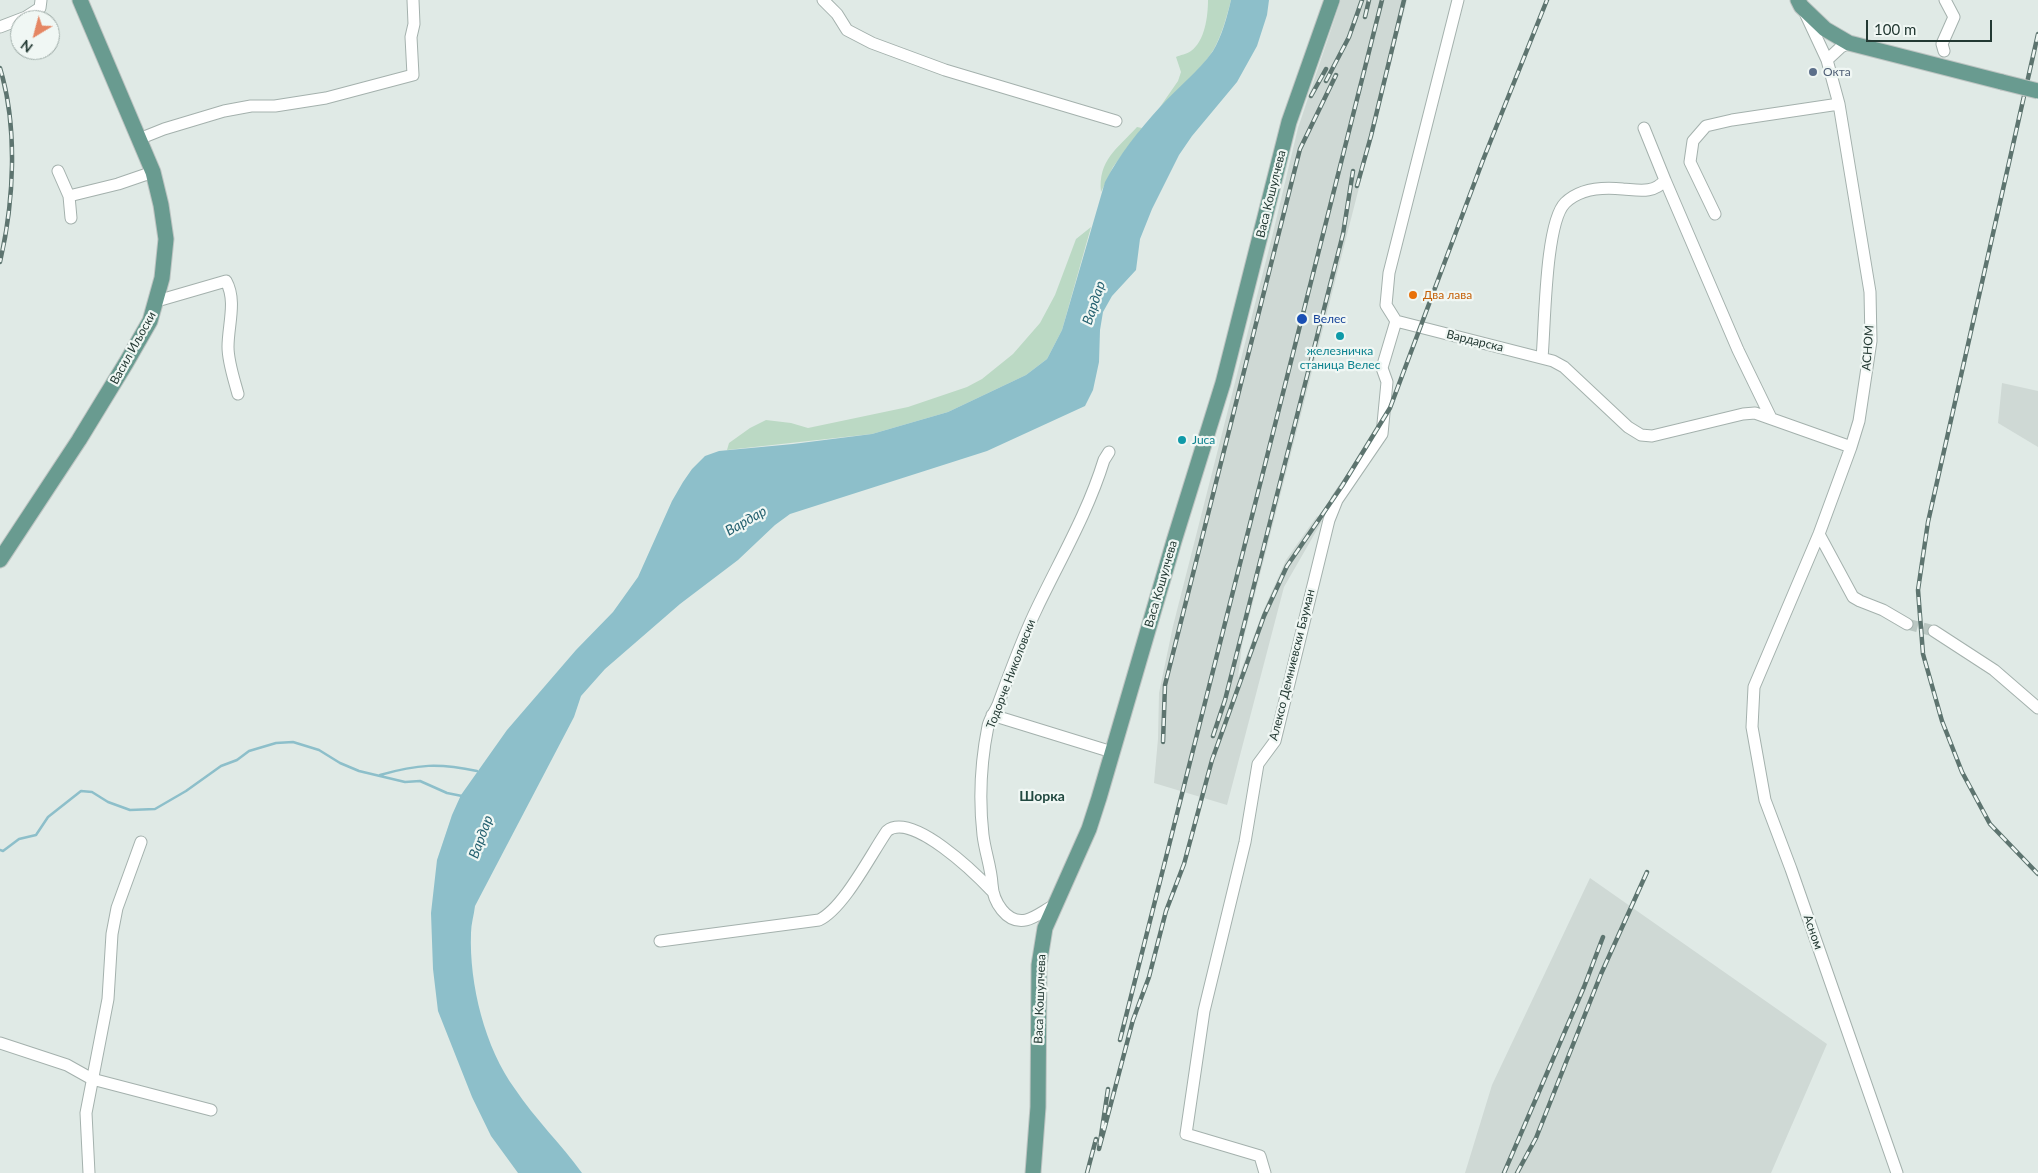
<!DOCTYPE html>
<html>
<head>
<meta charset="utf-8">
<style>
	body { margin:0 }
	#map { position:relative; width:2038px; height:1173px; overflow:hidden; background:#e0eae6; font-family:Lato,sans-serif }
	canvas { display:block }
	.north { position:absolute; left:10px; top:10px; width:50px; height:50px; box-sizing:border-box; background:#f0f7f4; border:1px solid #9eaba7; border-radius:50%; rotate:217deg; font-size:14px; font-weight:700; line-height:20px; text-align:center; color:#233933 }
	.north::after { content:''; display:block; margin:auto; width:18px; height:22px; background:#e58663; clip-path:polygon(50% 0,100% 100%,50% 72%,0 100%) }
	.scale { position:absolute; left:1866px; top:20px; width:126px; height:22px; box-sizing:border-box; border:2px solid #233933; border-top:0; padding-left:6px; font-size:15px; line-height:18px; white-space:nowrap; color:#233933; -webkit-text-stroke:4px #f0f7f4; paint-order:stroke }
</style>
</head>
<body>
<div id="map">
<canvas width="2038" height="1173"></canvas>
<div class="north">N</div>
<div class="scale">100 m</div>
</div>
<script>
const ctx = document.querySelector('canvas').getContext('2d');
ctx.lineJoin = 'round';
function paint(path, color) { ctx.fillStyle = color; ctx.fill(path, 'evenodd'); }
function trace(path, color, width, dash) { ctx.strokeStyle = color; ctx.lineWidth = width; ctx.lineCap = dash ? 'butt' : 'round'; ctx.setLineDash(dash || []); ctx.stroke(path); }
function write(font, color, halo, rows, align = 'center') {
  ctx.font = font + ' Lato,sans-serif'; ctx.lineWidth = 4.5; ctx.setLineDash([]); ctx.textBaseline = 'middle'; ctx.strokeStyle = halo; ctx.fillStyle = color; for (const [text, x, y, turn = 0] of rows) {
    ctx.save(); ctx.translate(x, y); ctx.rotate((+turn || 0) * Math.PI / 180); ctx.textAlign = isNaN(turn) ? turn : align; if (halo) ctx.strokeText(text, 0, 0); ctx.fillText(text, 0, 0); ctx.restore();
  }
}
paint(new Path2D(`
	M1341,0h66l-165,645 -4,33 26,-69 22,-49 31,-44 5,5 -38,66 -57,218 -73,-22 4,-44 1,-46 14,-67 99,-389 26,-109z
	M2002,383l36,8v56l-40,-24z
	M1590,878l237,166 -56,129h-306l27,-88z`), '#cfd9d5');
paint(new Path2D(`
	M1208,0h23c-4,16 -9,34 -17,49 -13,22 -36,40 -54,58l18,-26 3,-9 -5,-15c4,-2 11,-3 15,-6 14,-10 17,-35 17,-51z
	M1137,127l5,1 -29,39 -12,25c-3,-32 16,-43 36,-65z
	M1091,227l-29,103 -15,29 -21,16 -78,37 -76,22 -145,16 2,-7 21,-15 16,-8 25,3 17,5 100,-21 59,-20 15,-8 31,-25 27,-31 15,-28 21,-56z`), '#bbd9c4');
paint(new Path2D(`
	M1231,0h38l-2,15 -10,31 -20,36 -45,54 -13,19 -27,54 -12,30 -4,31 -24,26 -9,16 -3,18 -1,32 -6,28 -8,16 -98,45 -197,63 -15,11 -37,35 -58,44 -75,65 -24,27 -7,21 -99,189c-1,9 -4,18 -4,27 -2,51 14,115 44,156 20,30 46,55 67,84h-64l-27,-37 -19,-39 -34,-86 -5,-42 -2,-56 6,-53 15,-45 9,-20 46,-65 69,-80 37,-38 25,-35 34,-76 11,-19 9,-13 13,-13 14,-5 74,-7 79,-10 76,-22 78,-37 21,-16 15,-29 43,-148c14,-27 34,-52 55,-75 17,-19 38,-35 53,-56 9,-15 14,-34 18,-51z`), '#8dbfca');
trace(new Path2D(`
	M380,775c38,-11 59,-12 97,-4
	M0,850l3,1 16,-12 17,-4 12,-18 33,-26 11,1 16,10 22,8 25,-1 31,-18 35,-25 16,-6 12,-9 27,-8 17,-1 26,8 21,13 19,8 46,11 15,-1 27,12 15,3`), '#8dbfca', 2.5);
trace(new Path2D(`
	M1907,624l27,7`), '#bac7c2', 11, [11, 5.5]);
const minor = new Path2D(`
	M823,0l14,14 10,16 25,13 73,27 171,51
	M1458,0l-69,273 -3,32 10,16 157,40 11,6 64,60 13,8 11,1 91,-22 12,-1 96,34
	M1806,15l21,45 12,44 31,188 1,49 -12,80 -8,26 -32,87 -65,153 -2,40 13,73 26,69 106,304
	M0,27l26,-10 14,-9 1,-8
	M1944,51l-2,-7 12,-27 -9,-17
	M1827,60l14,-13 8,-4
	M139,139l25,-10 60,-18 27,-5h24l51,-8 87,-23 -2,-38 3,-13 -1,-24
	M58,171l11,25 49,-12 35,-12
	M1665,180l73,170 33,68
	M69,196l2,22
	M1715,214l-25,-52 3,-21 13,-15 26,-6 107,-16
	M157,301l69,-20c11,20 2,44 2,66 0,15 6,32 10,47
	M1542,358c3,-31 3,-135 23,-155 15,-15 39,-16 58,-14 15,1 31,5 42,-9l-21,-52
	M1819,534l34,63 7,4 23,9 24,14
	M1934,631l60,39 44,38
	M992,715l120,37
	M1053,906c-8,4 -18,12 -27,14 -20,4 -33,-19 -34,-36 -1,-17 -7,-32 -9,-49 -4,-35 -2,-74 5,-109 2,-9 8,-15 11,-24 12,-32 23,-63 38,-94 24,-50 51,-96 67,-148l5,-8
	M660,941l159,-21c25,-12 52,-66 68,-89 25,-20 89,43 106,61
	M0,1043l67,22 25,14 119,31
	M89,1173l-3,-60 22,-114 4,-65 5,-26 24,-66
	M1265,1173l-5,-17 -74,-22 18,-123 41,-169 13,-78 17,-23 54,-221 8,-20 45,-66 5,-52 -5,-14 14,-47`);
const major = new Path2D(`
	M1798,0l3,6 24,23 24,14 153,39
	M0,560l79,-120 47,-77 24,-42 12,-43 4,-39 -5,-34 -8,-33 -73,-172
	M1033,1173l5,-66 1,-142 6,-37 44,-99 10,-31 75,-257 49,-158 66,-261 43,-122`);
trace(minor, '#a4b1ad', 13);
trace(major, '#bdc4c2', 17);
trace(minor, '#fff', 11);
trace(major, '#699b90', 15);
const rail = new Path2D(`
	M1365,17l4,-17
	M2038,34l-110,488 -10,68 5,64 19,67 20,51 28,52 48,50
	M0,68c18,59 14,134 0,194
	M1326,81l23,-44 13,-37
	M1311,96l15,-27
	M1357,186l14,-50 33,-136
	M1213,736l12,-36 118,-466 10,-63
	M1163,742l2,-57 135,-536 36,-74
	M1120,1040l262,-1040
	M1108,1089l-9,60 34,-129 16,-43 17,-66 18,-47 28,-104 52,-144 23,-50 55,-80 48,-78 93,-248 64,-160
	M1087,1173l9,-34
	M1504,1173l80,-186 19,-50
	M1517,1173l19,-35 65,-164 46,-102`);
trace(rail, '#5d746f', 4.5);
trace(rail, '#f0f7f4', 2.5, [8]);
const majorBridge = new Path2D(`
	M2002,82l36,9`);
trace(majorBridge, '#bdc4c2', 17, []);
trace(majorBridge, '#699b90', 15);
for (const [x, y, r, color] of [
	[1813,72,5,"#5c6f8a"],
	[1413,295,5,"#e8710a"],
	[1302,319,6,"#1a4fb4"],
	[1340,336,5,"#0f9aa8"],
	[1182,440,5,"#0f9aa8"]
]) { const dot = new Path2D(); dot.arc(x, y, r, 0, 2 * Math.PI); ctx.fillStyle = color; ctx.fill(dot); trace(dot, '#f0f7f4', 2); }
write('12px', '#4e5e75', '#f0f7f4', [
	["Окта",1823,72]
], 'left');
write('12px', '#233933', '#f0f7f4', [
	["Васа Кошулчева",1271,194,-76],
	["Вардарска",1475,341,14],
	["Васил Иљоски",133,348,-61],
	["АСНОМ",1868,348,-86],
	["Васа Кошулчева",1161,584,-74],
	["Алексо Демниевски Бауман",1292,665,-76],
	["Тодорче Николовски",1011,674,-69],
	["Асном",1813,932,71],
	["Васа Кошулчева",1040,999,-88]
]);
write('12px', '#c56008', '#f0f7f4', [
	["Два лава",1423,295]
], 'left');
write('12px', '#164399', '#f0f7f4', [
	["Велес",1313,319]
], 'left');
write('12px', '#0d838f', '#f0f7f4', [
	["железничка",1340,351],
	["станица Велес",1340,365],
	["Juca",1192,440,"left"]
]);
write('italic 14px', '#23606f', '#f0f7f4', [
	["Вардар",1094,303,-72],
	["Вардар",746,521,-30],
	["Вардар",481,837,-70]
]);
write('bold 14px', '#214940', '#f0f7f4', [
	["Шорка",1042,796]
]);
</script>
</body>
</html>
